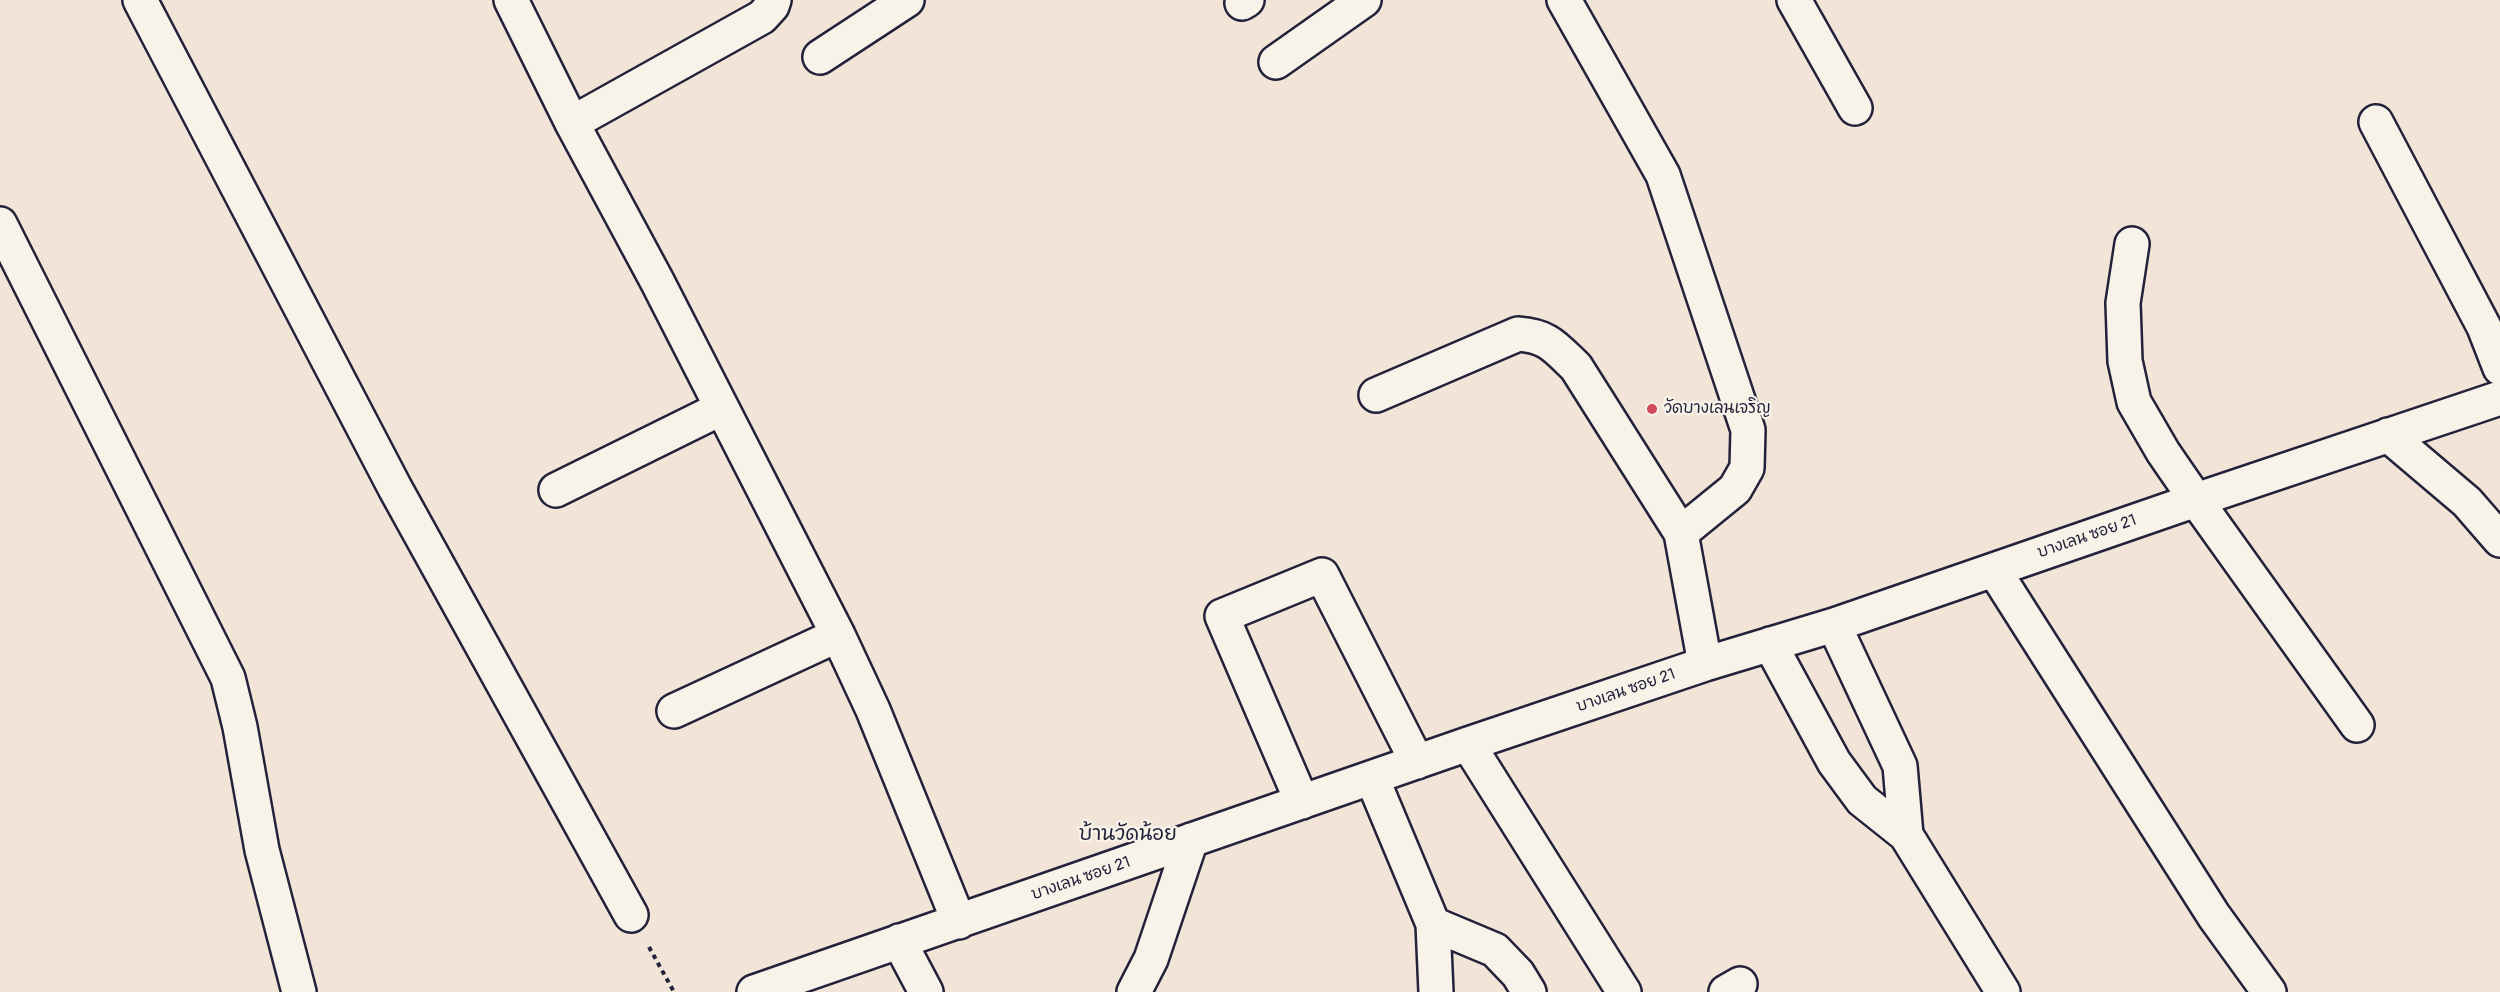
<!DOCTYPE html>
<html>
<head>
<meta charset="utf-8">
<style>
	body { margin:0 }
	canvas { display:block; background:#f2e4d6 }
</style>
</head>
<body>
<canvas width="2500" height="992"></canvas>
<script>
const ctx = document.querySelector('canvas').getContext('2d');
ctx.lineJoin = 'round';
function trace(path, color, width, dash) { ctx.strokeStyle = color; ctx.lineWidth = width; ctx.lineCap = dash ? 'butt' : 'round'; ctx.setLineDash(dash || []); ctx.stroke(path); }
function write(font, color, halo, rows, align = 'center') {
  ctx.font = font + ' Pangolin,"Playpen Sans Thai",sans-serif'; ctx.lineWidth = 4.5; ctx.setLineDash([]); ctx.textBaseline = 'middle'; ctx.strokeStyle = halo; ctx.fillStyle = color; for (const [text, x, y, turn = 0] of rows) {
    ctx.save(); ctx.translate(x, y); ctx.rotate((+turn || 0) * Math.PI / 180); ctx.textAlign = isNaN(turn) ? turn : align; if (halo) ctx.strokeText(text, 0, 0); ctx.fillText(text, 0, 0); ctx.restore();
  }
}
const minor = new Path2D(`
	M140,0l255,488 236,427
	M511,0l61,123 85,158 181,354 35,75 86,212
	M1564,0l99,175 85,255 -1,38 -12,21 -54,44
	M1794,0l61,108
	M1242,3l5,-3
	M820,57l87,-57
	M1276,62l88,-62
	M2376,122l108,205 16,41
	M572,123l190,-106 10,-11 2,-6
	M0,224l228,454 12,49 22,123 37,142
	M2132,244l-9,59 2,58 9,41 29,50 33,48 161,225
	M1376,395l142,-61c30,2 37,13 58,33l105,166 24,131
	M2388,435l79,67 33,38
	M556,490l166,-82
	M1994,570l220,346 55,76
	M1834,625l66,141 6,69
	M1770,644l64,118 28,38 44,35 97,157
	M674,711l164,-76
	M1468,744l156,248
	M1372,778l61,146 3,68
	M1302,802l-80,-186 100,-41 95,187
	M1433,924l62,26 23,24 11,18
	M899,941l27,51
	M754,992l714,-248 237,-80 129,-39 362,-125 304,-102
	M1134,992l17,-33 40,-119
	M1726,992l14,-8`);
trace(minor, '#22223b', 38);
trace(new Path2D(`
	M649,947l25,45`), '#22223b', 4, [4.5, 4.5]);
trace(minor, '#f7f3e8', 33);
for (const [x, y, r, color] of [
	[1652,409,6,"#d1495b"]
]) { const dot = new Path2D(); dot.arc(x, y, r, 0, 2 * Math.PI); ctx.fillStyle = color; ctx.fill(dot); trace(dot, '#f7f3e8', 2); }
write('16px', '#22223b', '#f7f3e8', [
	["วัดบางเลนเจริญ",1664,409]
], 'left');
write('16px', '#22223b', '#f7f3e8', [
	["บางเลน ซอย 21",2087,537,-19],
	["บางเลน ซอย 21",1626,691,-19],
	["บางเลน ซอย 21",1081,879,-19]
]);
write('20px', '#22223b', '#f7f3e8', [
	["บ้านวัดน้อย",1128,835]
]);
</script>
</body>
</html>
